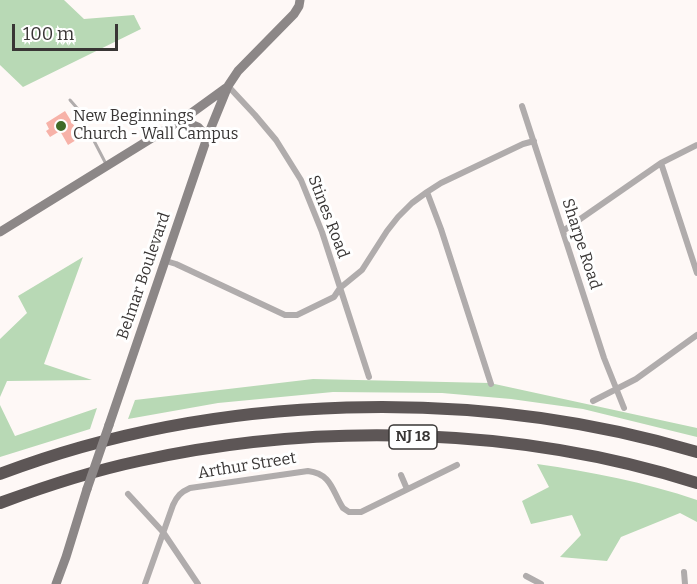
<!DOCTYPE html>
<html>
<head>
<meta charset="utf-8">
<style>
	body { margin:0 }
	#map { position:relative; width:697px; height:584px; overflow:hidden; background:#fef8f6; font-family:Bitter,serif }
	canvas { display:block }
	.scale { position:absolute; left:12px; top:24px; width:106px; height:27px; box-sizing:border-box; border:3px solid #393635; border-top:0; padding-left:8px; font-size:18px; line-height:21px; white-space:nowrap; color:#393635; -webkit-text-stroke:4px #fff; paint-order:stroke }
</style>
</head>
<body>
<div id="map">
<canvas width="697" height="584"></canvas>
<div class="scale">100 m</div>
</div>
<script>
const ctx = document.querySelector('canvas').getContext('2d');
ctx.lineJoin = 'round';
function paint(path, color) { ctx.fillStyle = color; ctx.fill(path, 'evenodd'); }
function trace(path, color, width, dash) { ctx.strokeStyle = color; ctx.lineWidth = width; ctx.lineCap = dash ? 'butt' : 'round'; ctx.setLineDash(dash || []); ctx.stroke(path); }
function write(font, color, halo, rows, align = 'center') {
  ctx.font = font + ' Bitter,serif'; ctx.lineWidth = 6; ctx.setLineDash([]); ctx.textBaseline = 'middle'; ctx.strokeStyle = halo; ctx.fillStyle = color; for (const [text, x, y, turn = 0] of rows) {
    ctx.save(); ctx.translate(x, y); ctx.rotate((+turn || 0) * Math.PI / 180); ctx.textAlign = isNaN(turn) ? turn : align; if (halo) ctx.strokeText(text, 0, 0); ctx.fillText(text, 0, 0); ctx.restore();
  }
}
paint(new Path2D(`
	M0,0h64l20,19 50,-4 7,14 -118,58 -23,-22z
	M83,257l-39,107 48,16 -85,1 -7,16v-58l27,-26 -9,-17z
	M313,379l177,4 207,45v9l-114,-28 -72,-10 -69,-6 -109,-1 -115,11 -90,16 7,-19z
	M0,405l15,31 82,-28 -7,21 -90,28z
	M537,464c55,8 107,18 160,36v22l-17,-9 -59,24 -14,24 -47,-4 21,-22 -9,-20 -41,9 -9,-23 27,-14z`), '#b8d9b5');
paint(new Path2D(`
	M65,111l16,26 -13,8 -8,-14 -10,6 -4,-6 3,-2 -3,-6z`), '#f7b2a8');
trace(new Path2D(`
	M70,100l7,8 29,56`), '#b0acac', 3);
trace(new Path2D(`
	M228,86l27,29 21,25 25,40 21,52 47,145
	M522,106l82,252 20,50
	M661,163l36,110
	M427,192l14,37 50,155
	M563,231l98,-68 36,-18
	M166,261l10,3 109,51h12l37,-18 6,-9 22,-18 25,-39 11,-14 14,-14 15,-11 14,-9 82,-39 11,-3
	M593,401l43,-22 61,-44
	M401,475l6,14
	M128,494l35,38 35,52
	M684,572l1,12
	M526,576l15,8
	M145,584l28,-79c4,-9 8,-13 17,-17l118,-17c24,3 24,20 35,37l6,4h12l96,-47`), '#b0acac', 6);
trace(new Path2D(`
	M182,120l16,7 9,10
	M0,232l186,-115 40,-29
	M109,425l99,-290 20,-49 10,-15 56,-57 5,-8 1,-6
	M56,584l10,-27 21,-68`), '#8c8787', 9);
trace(new Path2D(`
	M0,474c216,-82 476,-88 697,-22
	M0,503c46,-17 92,-32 139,-42 180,-40 382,-34 558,22`), '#5d5656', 12);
trace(new Path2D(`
	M87,489l22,-64`), '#8c8787', 9);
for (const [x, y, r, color] of [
	[61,126,6,"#406b28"]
]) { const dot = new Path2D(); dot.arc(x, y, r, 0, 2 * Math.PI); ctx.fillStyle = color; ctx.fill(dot); trace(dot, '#fff', 2); }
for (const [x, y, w] of [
	[413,437,48]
]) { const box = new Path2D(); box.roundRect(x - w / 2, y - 12, w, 24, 4.5); ctx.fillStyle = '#fff'; ctx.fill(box); trace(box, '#393635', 1.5); }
write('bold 15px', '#393635', null, [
	["NJ 18",413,437]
]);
write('16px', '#393635', '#fff', [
	["New Beginnings",73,117],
	["Church - Wall Campus",73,135]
], 'left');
write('16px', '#393635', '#fff', [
	["Stines Road",328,217,69],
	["Sharpe Road",581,244,72],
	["Belmar Boulevard",144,276,-71],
	["Arthur Street",247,466,-9]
]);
</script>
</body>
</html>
